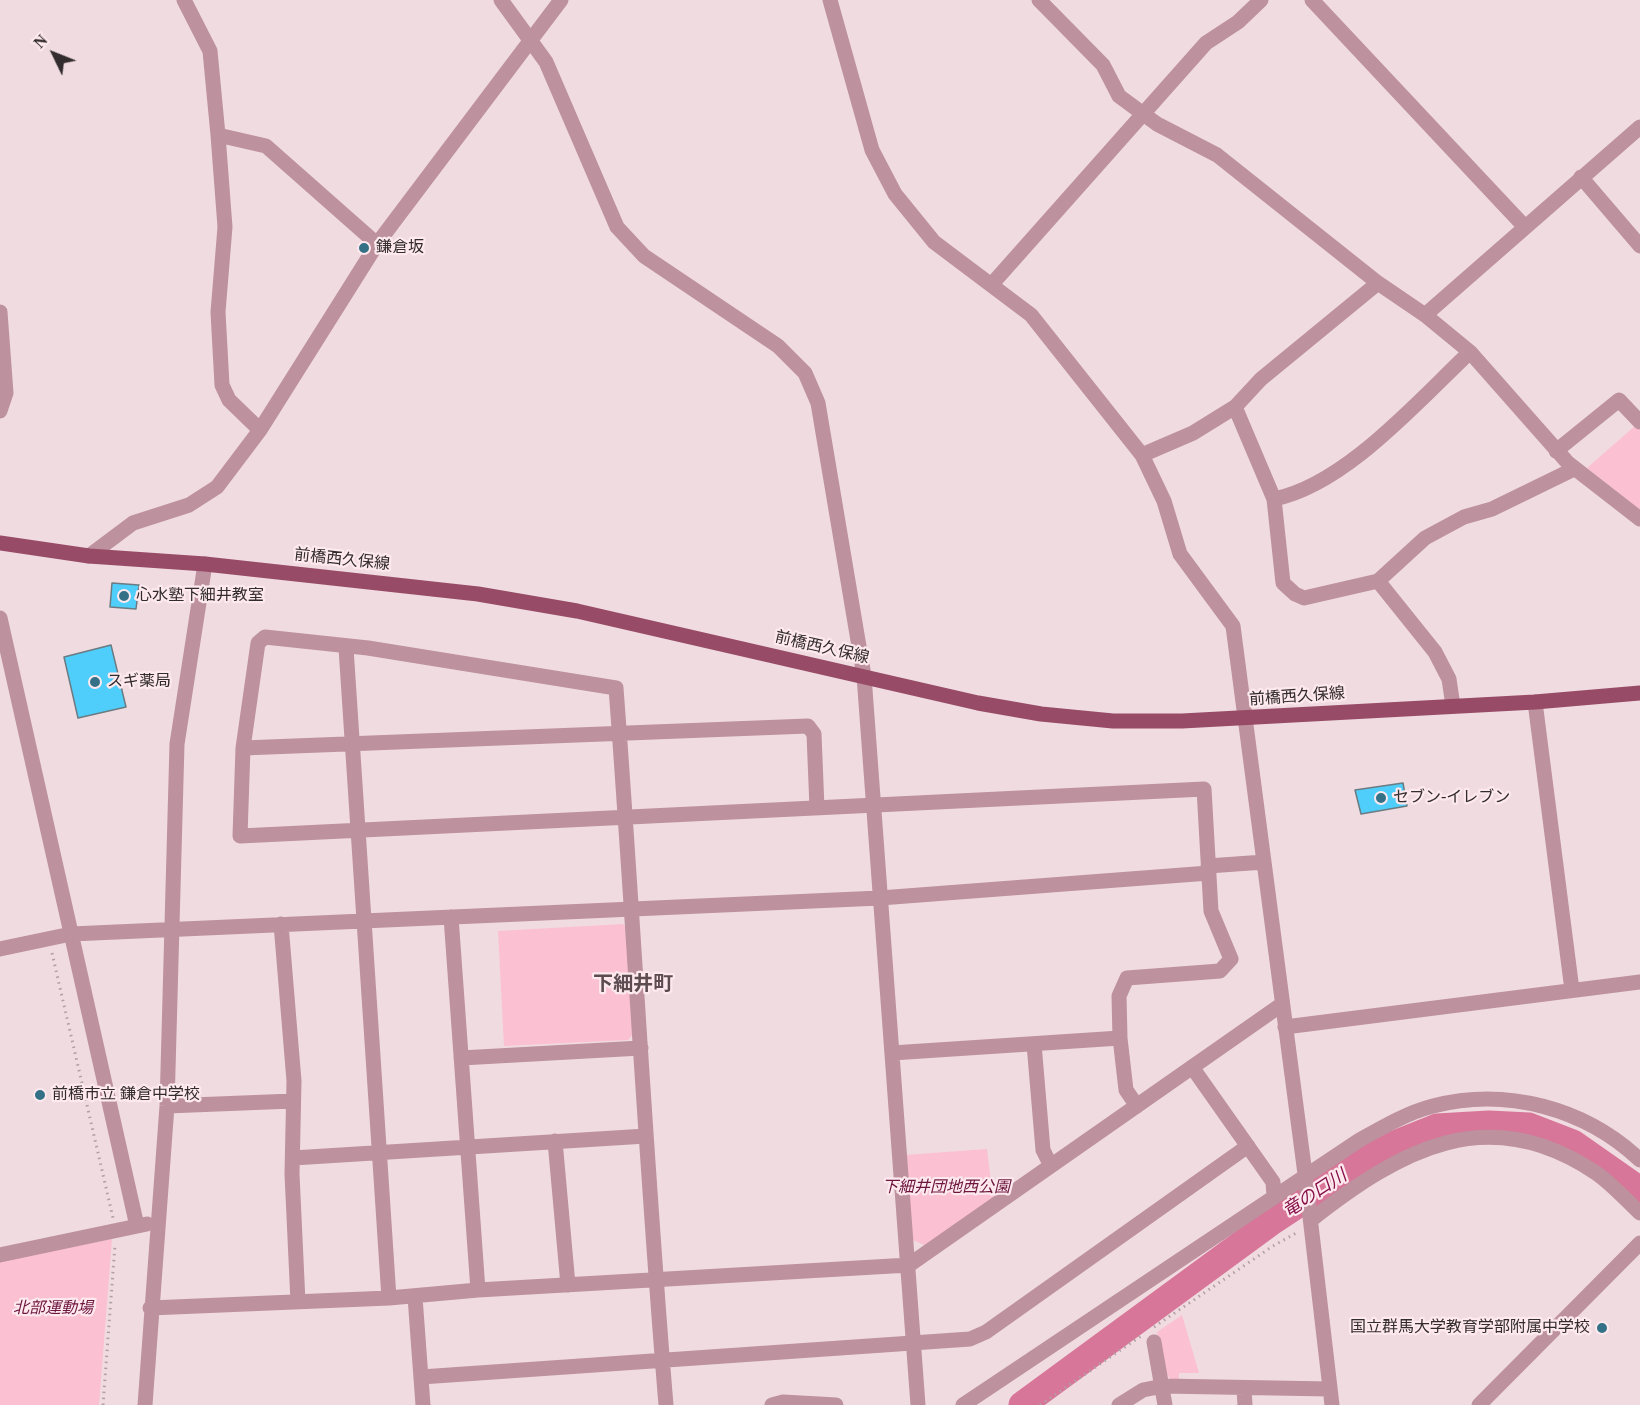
<!DOCTYPE html>
<html>
<head>
<meta charset="utf-8">
<style>
	body { margin:0 }
	#map { position:relative; width:1640px; height:1405px; overflow:hidden; background:#f0dbe1; font-family:"Times New Roman",serif }
	canvas { display:block }
	.north { position:absolute; left:24px; top:24px; width:60px; height:60px; -webkit-text-stroke:4px #fde9ee; paint-order:stroke; rotate:313deg; font-size:16px; font-weight:700; line-height:24px; text-align:center; color:#332c2e }
	.north::after { content:''; display:block; margin:auto; width:21px; height:27px; background:#332c2e; clip-path:polygon(50% 0,100% 100%,50% 72%,0 100%) }
</style>
</head>
<body>
<div id="map">
<canvas width="1640" height="1405"></canvas>
<div class="north">N</div>
</div>
<script>
const ctx = document.querySelector('canvas').getContext('2d');
ctx.lineJoin = 'round';
function paint(path, color) { ctx.fillStyle = color; ctx.fill(path, 'evenodd'); }
function trace(path, color, width, dash) { ctx.strokeStyle = color; ctx.lineWidth = width; ctx.lineCap = dash ? 'butt' : 'round'; ctx.setLineDash(dash || []); ctx.stroke(path); }
function write(font, color, halo, rows, align = 'center') {
  ctx.font = font + ' "Times New Roman","Noto Sans JP",serif'; ctx.lineWidth = 4.5; ctx.setLineDash([]); ctx.textBaseline = 'middle'; ctx.strokeStyle = halo; ctx.fillStyle = color; for (const [text, x, y, turn = 0] of rows) {
    ctx.save(); ctx.translate(x, y); ctx.rotate((+turn || 0) * Math.PI / 180); ctx.textAlign = isNaN(turn) ? turn : align; if (halo) ctx.strokeText(text, 0, 0); ctx.fillText(text, 0, 0); ctx.restore();
  }
}
paint(new Path2D(`
	M1636,425l4,4v81l-53,-42z
	M623,924l5,5 5,105 -5,6 -124,6 -6,-115z
	M987,1149l6,50 -67,47 -13,-6 -8,-85z
	M112,1239l-13,166h-99v-144z
	M1182,1315l17,58h-20v6h-9l-4,-6 -9,-41z`), '#fbc0d2');
trace(new Path2D(`
	M1022,1405l248,-182 112,-74 55,-22 52,-3 40,2 44,17 67,47`), '#d77698', 27);
const building = new Path2D(`
	M112,583l27,2 -3,24 -26,-2z
	M111,645l15,62 -48,11 -14,-61z
	M1403,783l4,23 -46,8 -6,-24z`);
paint(building, '#50cefb');
trace(building, '#6a7b82', 1.5);
trace(new Path2D(`
	M52,953l61,265
	M1154,1327l119,-81 25,-14
	M103,1405l12,-160
	M1040,1405l101,-69`), '#b09fa4', 3, [1.5, 4.5]);
trace(new Path2D(`
	M184,0l26,51 8,84 7,92 -7,85 4,73 7,15 31,30
	M501,0l45,62 71,165 27,29 134,90 27,27 13,30 46,273 54,729
	M830,0l42,150 23,44 39,48 97,73 111,140 22,46 16,53 53,72 72,548 27,231
	M1039,0l64,65 16,31 38,28 60,31 161,128 47,32 45,37 98,111 72,56
	M1312,0l212,226
	M218,135l48,11 111,98
	M1581,177l59,69
	M992,284l214,-241 32,-21 23,-22
	M0,312l6,81 -6,18
	M1425,315l215,-188
	M1235,407l39,92 9,84 12,11 9,4 74,-17 47,-43 39,-21 28,-8 82,-40
	M1556,451l63,-51 21,22
	M1142,455l51,-22 42,-26 26,-28 117,-96
	M1274,499c71,-14 144,-98 196,-147
	M89,556l44,-33 56,-18 28,-18 43,-57 117,-186 184,-244
	M1378,581l57,71 14,27 4,27
	M0,618l137,608
	M346,648l43,650
	M1535,702l37,288
	M243,748l565,-22 6,8 3,74
	M1208,866l56,-4
	M451,917l27,373
	M281,924l13,157 -2,93 6,128
	M0,949l71,-15 809,-36 329,-25
	M1285,1027l355,-45
	M1034,1044l9,106 8,16
	M892,1053l228,-15
	M461,1058l180,-10
	M1192,1067l81,115 1,14
	M167,1106l126,-5
	M555,1141l13,144
	M293,1158l353,-22
	M1311,1220c89,-70 177,-120 285,-47 16,11 30,27 44,40
	M0,1255l147,-31
	M415,1297l8,108
	M150,1308l239,-10 89,-8 431,-25 372,-260
	M1154,1342l11,63
	M421,1377l549,-38 16,-7 262,-186
	M1244,1389l1,16
	M145,1405l22,-299 10,-362 28,-180
	M666,1405c-20,-239 -32,-478 -50,-717l-248,-40 -103,-11 -7,6 -15,105 -3,88c322,-16 643,-32 964,-47l7,122 20,48 -11,12 -93,7 -8,18 1,42 6,52 11,16
	M772,1405l11,-3 53,3
	M963,1405l395,-264c23,-13 48,-28 75,-35 73,-19 152,2 207,54
	M1119,1405l24,-15 20,-4 167,3
	M1479,1405l161,-162`), '#bd919e', 15);
trace(new Path2D(`
	M0,543l89,13 116,8 273,30 99,17 401,92 63,11 72,7h69l353,-19 105,-9`), '#984b66', 15);
for (const [x, y, r, color] of [
	[364,248,6,"#347187"],
	[124,596,6,"#347187"],
	[95,682,6,"#347187"],
	[1381,798,6,"#347187"],
	[40,1095,6,"#347187"],
	[1602,1328,6,"#347187"]
]) { const dot = new Path2D(); dot.arc(x, y, r, 0, 2 * Math.PI); ctx.fillStyle = color; ctx.fill(dot); trace(dot, '#fde9ee', 2); }
write('16px', '#332c2e', '#fde9ee', [
	["鎌倉坂",376,248],
	["心水塾下細井教室",136,596],
	["スギ薬局",107,682],
	["セブン-イレブン",1393,798],
	["前橋市立 鎌倉中学校",52,1095],
	["国立群馬大学教育学部附属中学校",1590,1328,"right"]
], 'left');
write('16px', '#332c2e', '#fde9ee', [
	["前橋西久保線",342,560,6],
	["前橋西久保線",822,648,13],
	["前橋西久保線",1297,697,-4]
]);
write('italic 16px', '#6d153d', '#fde9ee', [
	["下細井団地西公園",946,1188],
	["北部運動場",53,1309]
]);
write('italic 18px', '#871049', '#fde9ee', [
	["竜の口川",1315,1194,-33]
]);
write('bold 20px', '#5c4c51', '#fde9ee', [
	["下細井町",633,985]
]);
</script>
</body>
</html>
